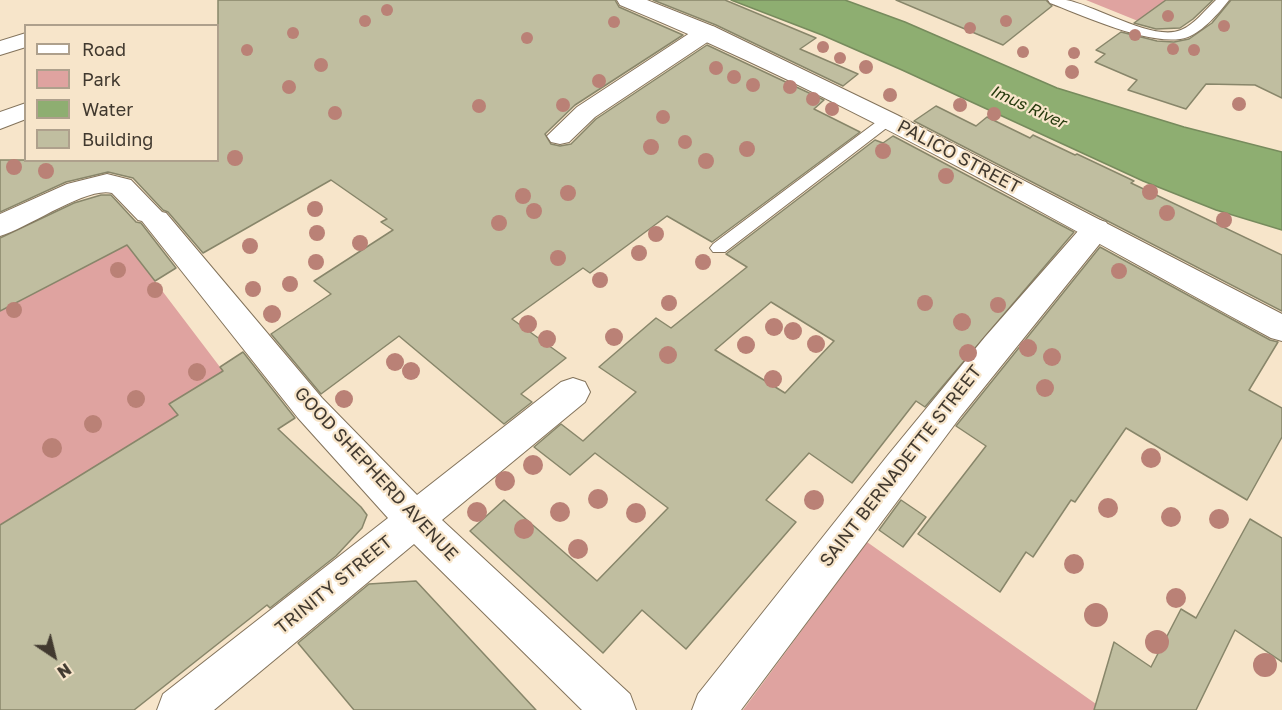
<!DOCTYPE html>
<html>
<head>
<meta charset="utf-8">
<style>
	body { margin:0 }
	#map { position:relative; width:1282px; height:710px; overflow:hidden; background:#f7e5ca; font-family:"Golos Text",sans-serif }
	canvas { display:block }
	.legend { position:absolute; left:24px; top:24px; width:195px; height:138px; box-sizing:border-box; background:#f7e5ca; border:2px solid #aea08c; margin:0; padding:8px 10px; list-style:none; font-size:18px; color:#41392f }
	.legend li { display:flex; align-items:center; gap:12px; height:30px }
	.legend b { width:30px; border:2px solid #aea08c }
	.north { position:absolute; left:24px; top:626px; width:60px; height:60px; -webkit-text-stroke:4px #f7e5ca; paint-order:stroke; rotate:145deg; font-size:16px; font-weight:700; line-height:24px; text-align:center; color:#41392f }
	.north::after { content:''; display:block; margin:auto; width:21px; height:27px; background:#41392f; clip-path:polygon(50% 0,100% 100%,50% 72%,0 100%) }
</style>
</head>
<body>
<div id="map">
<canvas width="1282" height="710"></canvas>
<ul class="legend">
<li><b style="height:8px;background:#fff"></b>Road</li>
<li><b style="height:16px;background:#dfa3a0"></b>Park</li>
<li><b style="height:16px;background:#8eae71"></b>Water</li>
<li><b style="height:16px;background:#c0bea0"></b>Building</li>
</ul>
<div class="north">N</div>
</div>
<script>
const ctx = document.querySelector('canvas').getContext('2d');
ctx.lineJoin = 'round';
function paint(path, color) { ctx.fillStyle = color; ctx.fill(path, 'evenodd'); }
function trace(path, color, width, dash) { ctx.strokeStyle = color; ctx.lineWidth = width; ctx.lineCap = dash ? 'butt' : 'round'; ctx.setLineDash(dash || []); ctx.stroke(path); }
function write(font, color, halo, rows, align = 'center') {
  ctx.font = font + ' "Golos Text",sans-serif'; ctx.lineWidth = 4.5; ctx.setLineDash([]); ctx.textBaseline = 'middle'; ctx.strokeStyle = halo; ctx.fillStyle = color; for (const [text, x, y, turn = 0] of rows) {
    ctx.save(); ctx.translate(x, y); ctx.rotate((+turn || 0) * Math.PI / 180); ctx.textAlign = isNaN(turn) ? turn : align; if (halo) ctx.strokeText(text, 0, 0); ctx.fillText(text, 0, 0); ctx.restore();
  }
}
paint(new Path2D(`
	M1086,0h80l-28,21z
	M119,234l104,137 -54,33 9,11 -178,110v-214z
	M867,542l229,162 -2,6h-351z`), '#dfa3a0');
const water = new Path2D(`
	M731,0h114l60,22 152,66 127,39 98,25v78l-66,-20 -73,-29 -241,-111 -80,-35z`);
paint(water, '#8eae71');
trace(water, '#778b5d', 1.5);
const building = new Path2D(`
	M218,0h397l4,7 64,28 -108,70 -30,29 6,10 9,2 11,-2 25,-25 111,-74 117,55 -10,9 46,23 -148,110 -45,-26 -77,57 -7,-5 -71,51 54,39 -45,36 11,8 -28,22 -105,-88 -78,58 -50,-60 60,-40 -17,-13 79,-51 -12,-8 6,-3 -56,-39 -128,73 -35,-41 -5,-2 -30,-32 -25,-6 -42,10 -66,30v-52h218z
	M653,0h72l91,38 -16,11 58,25 -15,12 -127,-61z
	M896,0h150l6,6 -49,39z
	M1166,0h47l-20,19 -13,9 -24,1 -22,-6z
	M1231,0h51v98l-27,-13 -49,-1 -20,25 -58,-19 9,-10 -42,-18 10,-8 -9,-4 25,-18 36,9 17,1 15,-3 23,-16z
	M936,106l40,20 11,-9 43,21 3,-3 42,20 2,-1 57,27 -3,2 151,72v56l-368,-190z
	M893,136l181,96 -149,175 -9,-6 -64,82 -43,-30 -43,47 30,22 -110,127 -44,-39 -39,43 -133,-122 34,-31 93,81 71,-73 -73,-55 -25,22 -36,-28 27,-23 22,17 53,-49 -37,-25 57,-49 15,10 76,-61 -21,-13 149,-114 8,3zM771,302l63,39 -49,52 -70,-43z
	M101,195h10l25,27 5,1 35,45 -21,13 -28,-36 -127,66v-73l74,-35z
	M1100,247l170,93 8,2 -29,48 33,18v29l-35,63 -121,-72 -51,74 -4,-2 -38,57 -7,-5 -26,40 -82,-58 68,-88 -30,-20z
	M243,352l52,66 -17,11 83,78 6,8 -5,13 -26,28 -66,52 -3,-3 -133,105h-134v-185l178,-110 -9,-11 54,-33 -3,-4z
	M901,500l25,17 -23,30 -24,-17z
	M1250,519l32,19v124l-47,-32 -39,80h-102l20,-68 37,25 30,-58 15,9z
	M416,581l120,129h-182l-56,-67 71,-59z`);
paint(building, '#c0bea0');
trace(building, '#88866a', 1.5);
const service = new Path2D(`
	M1048,0c6,0 12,0 18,0 29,5 87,42 115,30 13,-5 24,-20 35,-30h13c-10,13 -26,31 -41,37 -33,12 -106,-22 -138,-34z
	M888,116l7,4 -2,3 -168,129h-12l-3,-4 3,-4 170,-127z`);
const minor = new Path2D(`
	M707,25l8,2 3,5 -3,5 -120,80 -26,25 -9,2 -9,-2 -4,-6 30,-29 122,-80z
	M26,33v14l-26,8v-14z
	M26,103v16l-26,10v-17z
	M107,174l24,6 31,32 4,1 156,185 95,97 144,-113 12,-4 12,4 5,10 -5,10 -143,118 188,174 6,16h-54l-168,-166 -200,166h-57l6,-16 225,-176 -90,-100 -156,-197 -4,-1 -26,-27c-25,-7 -84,35 -112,43v-22l67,-30z
	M1096,219l10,3 4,7 -4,7 -145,180 -220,294h-49l6,-16 190,-239 97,-118 101,-115z`);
const tertiary = new Path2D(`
	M617,0h30l68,27 182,88 385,199v27l-11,-3c-214,-116 -425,-241 -651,-333z`);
trace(service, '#83735b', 2);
trace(minor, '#83735b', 2);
trace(tertiary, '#83735b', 2);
paint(service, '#fff');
paint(minor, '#fff');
paint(tertiary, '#fff');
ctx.fillStyle = '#ba8176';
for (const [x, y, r] of [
	[387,10,6],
	[1168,16,6],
	[365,21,6],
	[1006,21,6],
	[614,22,6],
	[1224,26,6],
	[970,28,6],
	[293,33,6],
	[1135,35,6],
	[527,38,6],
	[823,47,6],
	[1173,49,6],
	[247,50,6],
	[1194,50,6],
	[1023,52,6],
	[1074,53,6],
	[840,58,6],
	[321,65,7],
	[866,67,7],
	[716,68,7],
	[1072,72,7],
	[734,77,7],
	[599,81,7],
	[753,85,7],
	[289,87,7],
	[790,87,7],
	[890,95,7],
	[813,99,7],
	[1239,104,7],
	[563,105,7],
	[960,105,7],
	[479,106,7],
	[832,109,7],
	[335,113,7],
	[994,114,7],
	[663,117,7],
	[685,142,7],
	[651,147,8],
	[747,149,8],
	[883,151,8],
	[235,158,8],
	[706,161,8],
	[14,167,8],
	[46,171,8],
	[946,176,8],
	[1150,192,8],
	[568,193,8],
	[523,196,8],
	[315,209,8],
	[534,211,8],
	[1167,213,8],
	[1224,220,8],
	[499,223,8],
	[317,233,8],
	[656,234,8],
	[360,243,8],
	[250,246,8],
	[639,253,8],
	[558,258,8],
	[316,262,8],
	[703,262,8],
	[118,270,8],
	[1119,271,8],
	[600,280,8],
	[290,284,8],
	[253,289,8],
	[155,290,8],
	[669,303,8],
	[925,303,8],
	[998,305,8],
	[14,310,8],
	[272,314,9],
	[962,322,9],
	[528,324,9],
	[774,327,9],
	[793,331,9],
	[614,337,9],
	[547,339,9],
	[816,344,9],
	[746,345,9],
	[1028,348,9],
	[968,353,9],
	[668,355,9],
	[1052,357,9],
	[395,362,9],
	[411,371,9],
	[197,372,9],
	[773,379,9],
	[1045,388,9],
	[136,399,9],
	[344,399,9],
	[93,424,9],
	[52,448,10],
	[1151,458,10],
	[533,465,10],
	[505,481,10],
	[598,499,10],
	[814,500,10],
	[1108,508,10],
	[477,512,10],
	[560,512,10],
	[636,513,10],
	[1171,517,10],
	[1219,519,10],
	[524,529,10],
	[578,549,10],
	[1074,564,10],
	[1176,598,10],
	[1096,615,12],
	[1157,642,12],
	[1265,665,12]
]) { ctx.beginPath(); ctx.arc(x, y, r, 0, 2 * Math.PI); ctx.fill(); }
write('italic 16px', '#253a0d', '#f7e5ca', [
	["Imus River",1028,107,25]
]);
write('18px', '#41392f', '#f7e5ca', [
	["PALICO STREET",959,157,28],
	["SAINT BERNADETTE STREET",901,466,-52],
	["GOOD SHEPHERD AVENUE",376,474,47],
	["TRINITY STREET",334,585,-39]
]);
</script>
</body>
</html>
